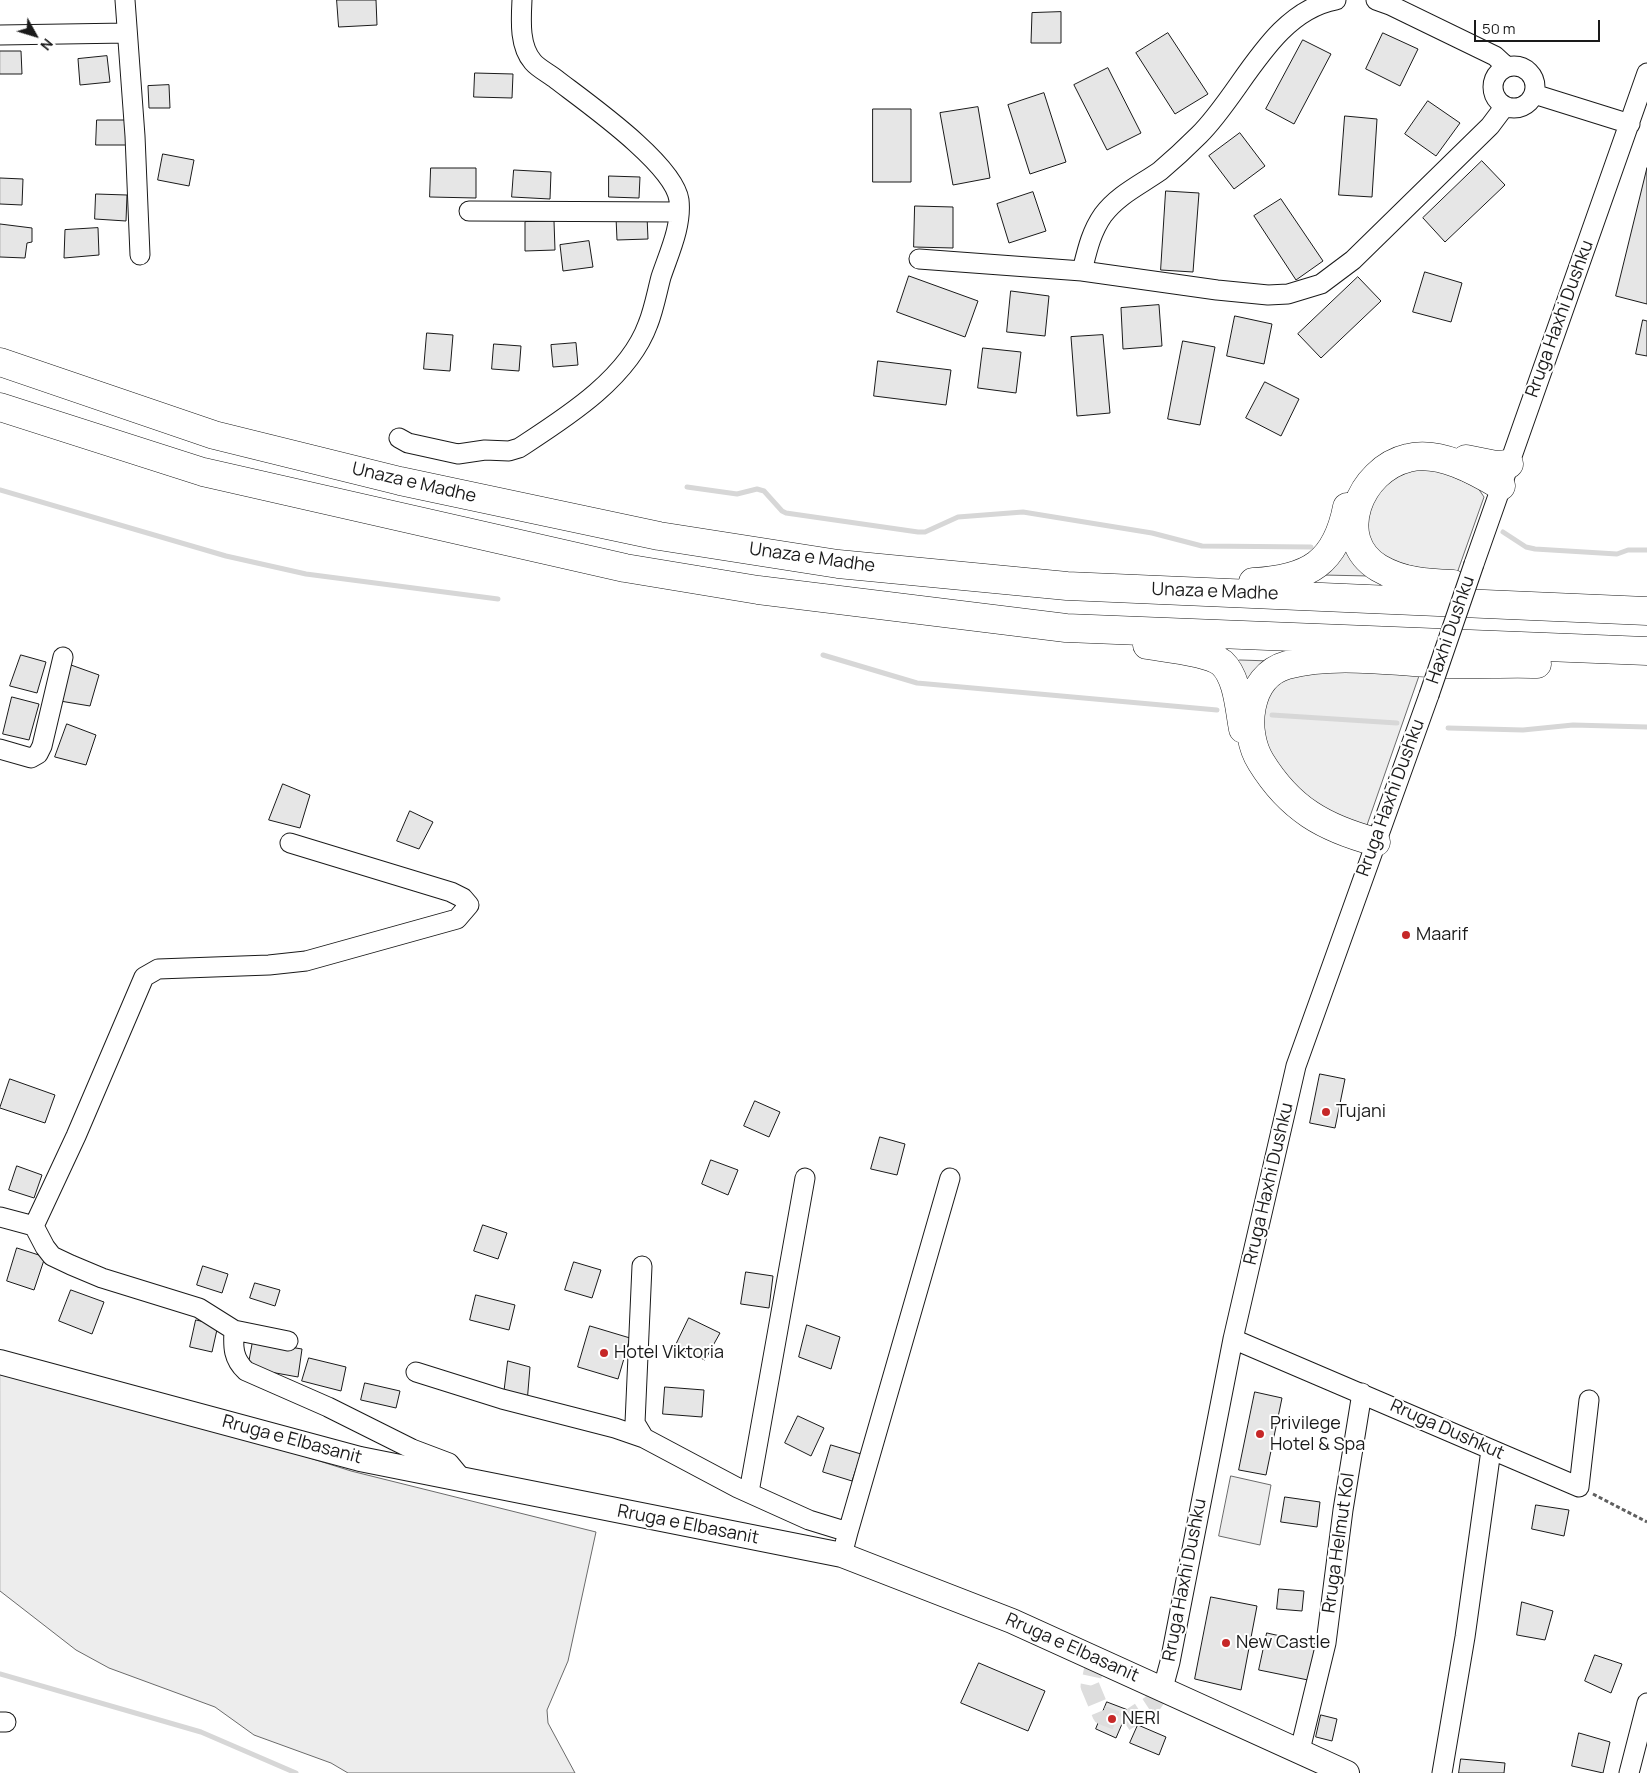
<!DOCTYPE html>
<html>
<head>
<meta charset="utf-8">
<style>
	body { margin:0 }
	#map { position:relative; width:1647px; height:1773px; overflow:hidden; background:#fff; font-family:Manrope,sans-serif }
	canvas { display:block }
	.north { position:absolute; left:10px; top:10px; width:50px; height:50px; -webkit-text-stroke:4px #fff; paint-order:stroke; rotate:129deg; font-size:14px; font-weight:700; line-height:20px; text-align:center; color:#1a1a1a }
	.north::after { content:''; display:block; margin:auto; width:18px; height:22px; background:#1a1a1a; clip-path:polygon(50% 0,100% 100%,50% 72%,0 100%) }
	.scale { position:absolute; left:1474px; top:20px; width:126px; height:22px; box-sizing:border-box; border:2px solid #1a1a1a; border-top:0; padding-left:6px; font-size:15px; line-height:18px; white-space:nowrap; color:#1a1a1a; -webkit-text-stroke:4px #fff; paint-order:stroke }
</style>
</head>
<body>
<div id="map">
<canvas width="1647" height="1773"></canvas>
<div class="north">N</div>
<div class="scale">50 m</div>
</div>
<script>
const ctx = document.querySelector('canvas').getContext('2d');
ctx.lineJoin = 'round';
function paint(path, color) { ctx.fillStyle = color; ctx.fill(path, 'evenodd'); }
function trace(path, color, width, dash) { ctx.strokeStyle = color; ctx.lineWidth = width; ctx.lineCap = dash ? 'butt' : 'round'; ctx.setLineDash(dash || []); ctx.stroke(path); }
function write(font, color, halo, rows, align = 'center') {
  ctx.font = font + ' Manrope,sans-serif'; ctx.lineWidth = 4; ctx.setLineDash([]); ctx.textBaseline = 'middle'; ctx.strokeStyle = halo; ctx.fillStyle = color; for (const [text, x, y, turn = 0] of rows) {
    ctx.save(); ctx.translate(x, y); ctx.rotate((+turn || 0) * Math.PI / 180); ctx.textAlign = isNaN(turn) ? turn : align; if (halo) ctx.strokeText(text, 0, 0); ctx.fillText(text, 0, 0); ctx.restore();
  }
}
const built = new Path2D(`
	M1423,463l55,25 6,9 -28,79 -76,-17 -18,-31 12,-41z
	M1346,545l24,31 -48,-1z
	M1240,660l31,1 -20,28 -13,-28z
	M1298,671l122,2 -53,152 -45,-8 -62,-74 7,-52z
	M0,1368l126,32 225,71 245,61 -28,129 -21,49 1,13 27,50h-227l-17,-10 -77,-28 -39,-28 -106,-39 -33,-18 -76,-59z
	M1231,1476l40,9 -11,60 -41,-9z`);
paint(built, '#ededed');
trace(built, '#6a6a6a', 1);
trace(new Path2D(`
	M687,487l50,7 20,-5 7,2 18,20 4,2 132,19h7l33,-15 65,-5 129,21 50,13 109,1
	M0,490l226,66 80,18 192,25
	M1503,532l23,15 9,2 82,5 11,-4h19
	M823,655l94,28 300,27
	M1272,715l125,8
	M1448,728l75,2 50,-5 74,2
	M0,1674l201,58 95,41`), '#d7d7d7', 5);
const building = new Path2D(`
	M337,0h39l1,25 -38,2z
	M1061,12v31h-30l1,-30z
	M1168,33l40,61 -33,20 -39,-61z
	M1383,33l35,16 -18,37 -34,-17z
	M1303,40l28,14 -37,70 -28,-15z
	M0,51h21l1,23h-22z
	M107,56l3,26 -30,3 -2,-26z
	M1108,68l33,65 -34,17 -33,-65z
	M475,73l38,1 -1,24 -38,-1z
	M169,85l1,23h-21l-1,-22z
	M1044,93l22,69 -36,12 -22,-69z
	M1428,101l32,22 -24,33 -31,-22z
	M978,107l12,71 -37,7 -13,-72z
	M873,109h38v73h-38z
	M1345,116l32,3 -5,78 -33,-2z
	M97,120h29v25h-30z
	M1240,133l25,33 -31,23 -25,-33z
	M163,154l31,6 -5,26 -31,-6z
	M1482,161l23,24 -60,57 -22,-24z
	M431,168h45v30l-46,-1z
	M1647,168v136l-31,-8z
	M514,170l37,2 -1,27 -38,-2z
	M609,176l31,1 -1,21 -30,-1z
	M0,178l23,1 -1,26 -22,-1z
	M1166,191l33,2 -6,79 -32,-2z
	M1033,192l13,39 -37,12 -12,-39z
	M96,194l31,1 -1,26 -31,-2z
	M1281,199l42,62 -27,19 -42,-64z
	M915,206l38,1v41l-39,-1z
	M647,216l1,23 -31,1 -1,-23z
	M554,221l1,29 -30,1v-29z
	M0,224l32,4v14l-5,1 -2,15 -25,-1z
	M98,228l1,27 -35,3 1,-28z
	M589,241l4,26 -30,4 -3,-26z
	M1425,272l37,11 -11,39 -38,-10z
	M909,276l69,25 -13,36 -68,-25z
	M1358,277l23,24 -60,57 -23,-24z
	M1011,291l38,5 -4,40 -38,-4z
	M1159,305l3,41 -39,3 -2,-41z
	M1235,316l37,8 -8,40 -37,-8z
	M1643,320l4,1v35l-11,-2z
	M427,333l26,2 -3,36 -26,-2z
	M1103,335l7,78 -33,3 -6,-79z
	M1183,341l32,6 -15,78 -32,-6z
	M576,343l2,22 -25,2 -2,-22z
	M494,344l27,2 -2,25 -27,-2z
	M983,348l38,4 -5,41 -38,-5z
	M878,361l73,9 -5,35 -72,-9z
	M1265,382l34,17 -18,37 -35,-18z
	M21,655l25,7 -9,31 -27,-7z
	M71,665l28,10 -9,31 -30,-5z
	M12,697l27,7 -10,36 -26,-6z
	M67,724l29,11 -10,30 -31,-8z
	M283,784l27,11 -10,33 -31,-8z
	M410,811l23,11 -14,27 -22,-8z
	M1320,1074l25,5 -10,49 -25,-5z
	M10,1079l45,16 -10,28 -45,-15z
	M755,1101l25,11 -11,25 -25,-11z
	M880,1137l25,7 -8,31 -26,-6z
	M711,1160l27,10 -10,25 -26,-11z
	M17,1166l25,9 -8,23 -25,-8z
	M483,1225l24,8 -9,26 -24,-8z
	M17,1248l28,9 -11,33 -27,-9z
	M574,1262l27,8 -9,28 -27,-8z
	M203,1266l25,8 -6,19 -25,-8z
	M746,1272l27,4 -4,32 -28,-4z
	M255,1283l25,7 -5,16 -25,-8z
	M71,1290l33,12 -12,32 -33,-13z
	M476,1295l39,10 -6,25 -39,-10z
	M689,1318l31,15 -15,27 -30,-13z
	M196,1320l22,5 -6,27 -22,-5z
	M807,1325l33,12 -9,32 -32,-12z
	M590,1326l40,12 -12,41 -40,-12z
	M253,1341l49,8 -4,28 -50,-9z
	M309,1358l37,9 -5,24 -39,-10z
	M508,1361l22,6 -3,36 -23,-9z
	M365,1383l35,8 -4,17 -35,-8z
	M665,1387l39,3 -2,27 -39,-3z
	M1255,1392l27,6 -16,77 -27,-5z
	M798,1416l26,12 -13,28 -26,-13z
	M831,1445l30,9 -9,27 -29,-9z
	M1285,1497l35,5 -3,25 -36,-5z
	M1536,1505l33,5 -5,26 -32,-7z
	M1279,1589l25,2 -2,20 -25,-2z
	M1211,1597l46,9 -16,84 -46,-11z
	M1522,1602l31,9 -8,29 -28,-5z
	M1267,1633l49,11 -8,36 -49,-10z
	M1595,1655l27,9 -11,29 -26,-12z
	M979,1663l66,28 -17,40 -67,-28z
	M1107,1702l21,8 -12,28 -20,-9z
	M1321,1715l16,4 -5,22 -16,-4z
	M1138,1725l28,12 -7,18 -29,-12z
	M1579,1733l31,9 -7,31 -31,-7z
	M1461,1759l44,4 -1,10h-45z`);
paint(building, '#e6e6e6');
trace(building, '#1a1a1a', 1);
trace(new Path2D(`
	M1096,1658l-6,28 12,29 21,8 29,-19 11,-16`), '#ddd', 19, [19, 9]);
const minor = new Path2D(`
	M125,0l10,136 5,119
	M1376,0l14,5 105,51 12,11
	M0,35l127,-2
	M1493 87a21 21 0 1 1 42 0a21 21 0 1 1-42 0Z
	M1534,94l96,30
	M469,211l210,1
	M919,259l163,12 135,19 51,5 20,-1 33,-10 32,-24 137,-134 15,-20
	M1082,271c5,-20 9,-39 21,-56 15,-20 37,-30 57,-44 13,-11 27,-24 39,-36 43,-42 72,-123 137,-135
	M399,438l9,5 50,11 27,-4 24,1 10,-3c46,-30 109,-69 129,-124 6,-15 9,-32 13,-47 8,-24 21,-51 18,-77 -5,-36 -92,-97 -122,-120 -7,-6 -18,-11 -24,-18 -14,-16 -12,-42 -11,-62
	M1474,564l173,-491
	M0,749l31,9 7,-4 4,-8 21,-89
	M0,1217l34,9
	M642,1266l-7,157 9,15 94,50 71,32 39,12 -6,23
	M234,1330c-1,17 -1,29 12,41l82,36 84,42 37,14 14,17
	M1233,1339l346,148 10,-87
	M288,1341l-54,-11 -35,-22 -97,-30 -31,-13 -19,-9 -7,-9 -11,-21 42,-90 68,-159 14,-8 111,-4 37,-4 151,-42 12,-14 -6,-7 -12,-6 -161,-49
	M416,1372l86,27 113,29 29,10
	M749,1492l56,-314
	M848,1532l102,-354
	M1163,1688l7,-26 63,-323 63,-273 133,-371
	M0,1722h6
	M1300,1750l26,-107 17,-133 19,-117
	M1442,1773l23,-136 26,-187
	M1629,1773l18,-70`);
const major = new Path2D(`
	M0,1362l360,97 482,96 170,66 335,152`);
const highway = new Path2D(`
	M0,362l214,73 186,46 259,55 179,28 229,22 580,25
	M0,407l203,65 422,96 133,22 308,38 581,23
	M1466,459l30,6 13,-1
	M1253,582c56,-3 83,-19 94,-75
	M1453,584c-26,-1 -50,-2 -74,-16 -48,-29 -19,-99 29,-110 31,-8 68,13 93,28
	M1147,645c18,3 62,7 75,18 16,15 17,46 21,66
	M1376,842c-52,-14 -86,-33 -115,-80 -19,-30 -14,-86 26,-97 47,-13 109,-3 159,-1 30,1 60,-1 91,0`);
trace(minor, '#1a1a1a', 21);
trace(major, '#1a1a1a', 26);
trace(highway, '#1a1a1a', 29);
trace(new Path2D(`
	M1593,1494l54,28`), '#5f5f5f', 3, [4, 2.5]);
trace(minor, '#fff', 19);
trace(major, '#fff', 24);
trace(highway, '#fff', 28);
const minorBridge = new Path2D(`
	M1429,695l45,-131`);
trace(minorBridge, '#1a1a1a', 21, []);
trace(minorBridge, '#fff', 19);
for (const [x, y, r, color] of [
	[1406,935,5,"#c62828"],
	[1326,1112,5,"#c62828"],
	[604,1353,5,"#c62828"],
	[1260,1434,5,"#c62828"],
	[1226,1643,5,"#c62828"],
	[1112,1719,5,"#c62828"]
]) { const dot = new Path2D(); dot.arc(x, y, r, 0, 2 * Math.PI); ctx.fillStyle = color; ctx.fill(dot); trace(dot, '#fff', 2); }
write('18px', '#1a1a1a', '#fff', [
	["Rruga Haxhi Dushku",1560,319,-70],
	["Unaza e Madhe",414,483,13],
	["Unaza e Madhe",812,558,8],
	["Unaza e Madhe",1215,592,2],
	["Haxhi Dushku",1451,630,-71],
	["Rruga Haxhi Dushku",1391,798,-70],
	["Rruga Haxhi Dushku",1269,1184,-77],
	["Rruga Dushkut",1447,1430,24],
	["Rruga e Elbasanit",292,1440,15],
	["Rruga e Elbasanit",688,1525,11],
	["Rruga Helmut Kol",1339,1543,-82],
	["Rruga Haxhi Dushku",1185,1580,-79],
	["Rruga e Elbasanit",1072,1648,24]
]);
write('18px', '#1a1a1a', '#fff', [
	["Maarif",1416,935],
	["Tujani",1336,1112],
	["Hotel Viktoria",614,1353],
	["Privilege",1270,1424],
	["Hotel & Spa",1270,1445],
	["New Castle",1236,1643],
	["NERI",1122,1719]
], 'left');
</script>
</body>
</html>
